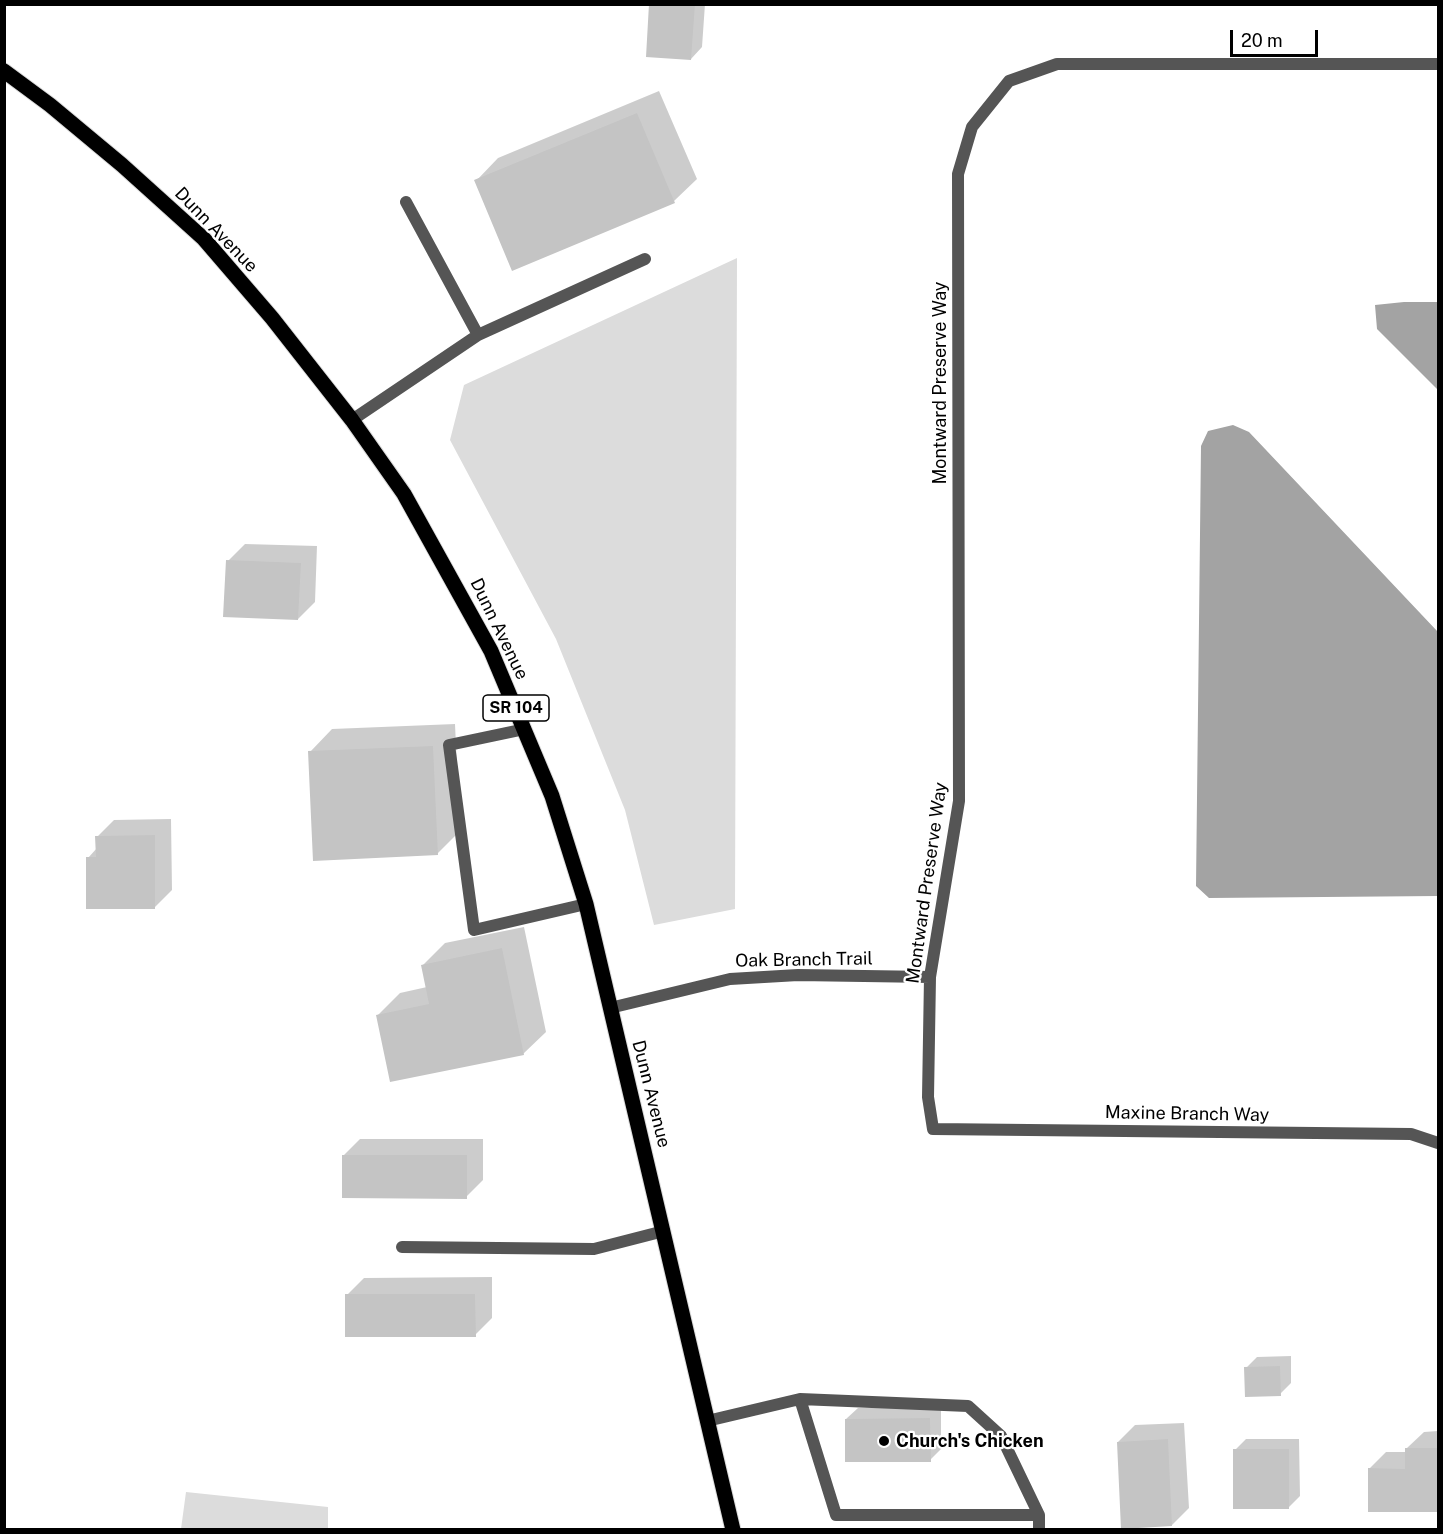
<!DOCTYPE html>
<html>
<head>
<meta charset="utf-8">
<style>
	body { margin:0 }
	#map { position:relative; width:1443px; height:1534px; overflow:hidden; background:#fff; font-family:"Public Sans",sans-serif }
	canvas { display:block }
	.frame { position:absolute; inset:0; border:6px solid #000; pointer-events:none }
	.scale { position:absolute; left:1230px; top:30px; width:88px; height:27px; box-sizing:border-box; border:3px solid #000; border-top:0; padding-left:8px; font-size:18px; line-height:21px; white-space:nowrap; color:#000; -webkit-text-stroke:4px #fff; paint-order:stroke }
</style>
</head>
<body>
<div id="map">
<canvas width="1443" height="1534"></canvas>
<div class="frame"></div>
<div class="scale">20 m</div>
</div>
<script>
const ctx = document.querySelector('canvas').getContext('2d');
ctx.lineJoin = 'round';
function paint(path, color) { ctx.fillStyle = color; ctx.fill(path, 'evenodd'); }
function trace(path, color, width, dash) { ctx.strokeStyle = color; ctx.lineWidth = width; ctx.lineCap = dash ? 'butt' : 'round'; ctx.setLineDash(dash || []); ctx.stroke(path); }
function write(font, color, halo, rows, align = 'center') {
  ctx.font = font + ' "Public Sans",sans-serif'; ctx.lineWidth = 4.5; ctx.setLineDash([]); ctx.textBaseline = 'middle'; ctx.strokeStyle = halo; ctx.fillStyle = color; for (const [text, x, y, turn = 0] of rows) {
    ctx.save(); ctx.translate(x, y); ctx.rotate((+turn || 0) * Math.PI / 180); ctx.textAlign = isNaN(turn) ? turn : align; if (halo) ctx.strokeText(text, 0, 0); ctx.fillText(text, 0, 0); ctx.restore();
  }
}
paint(new Path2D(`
	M737,258l-2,651 -81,16 -29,-115 -69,-171 -106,-199 14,-55z
	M186,1492l142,15v22h-147z`), '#dcdcdc');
paint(new Path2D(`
	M1404,302h34v88l-61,-61 -2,-24z
	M1233,425l16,7 189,200v264l-229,2 -13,-12 5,-440 7,-15z`), '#a3a3a3');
paint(new Path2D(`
	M650,4h55l-3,43 -11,12z
	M659,91l38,88 -23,22 -161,68 -37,-88 22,-23z
	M245,544l72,2 -2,56 -17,17 -70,-58z
	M455,724l5,107 -23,23 -127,-102 22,-23z
	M171,819l1,71 -17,17 -67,-49 9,-10v-11l17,-17z
	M524,927l22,105 -23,22 -145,-39 22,-22 27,-6 -4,-22 22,-22z
	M360,1139h123v41l-17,17 -123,-41z
	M492,1277v41l-17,17 -128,-40 17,-17z
	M1291,1356v27l-11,11 -34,-26 11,-11z
	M858,1408h83v41l-11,11 -84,-41z
	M1184,1423l5,85 -17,17 -54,-83 17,-17z
	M1438,1431v79h-69v-41l17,-17h21v-4l17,-16z
	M1246,1439h53l1,57 -12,12 -53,-58z`), '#0003');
paint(new Path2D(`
	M649,4h46l-4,56 -45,-3z
	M637,113l38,90 -163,68 -38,-91z
	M226,560l75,3 -3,57 -75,-3z
	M433,746l5,109 -125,6 -5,-110z
	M155,835v74h-69v-52h10l-1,-21z
	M502,948l22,107 -134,27 -14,-67 53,-11 -8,-39z
	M342,1155h125v44l-125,-1z
	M345,1294h130l1,43h-131z
	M1280,1366l1,30 -36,1 -1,-30z
	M930,1418l1,44h-86v-43z
	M1168,1439l4,87 -51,3 -4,-87z
	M1405,1448h33v64h-70v-44l37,1z
	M1233,1449h56v60h-56z`), '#c4c4c4');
const primary = new Path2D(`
	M4,71l46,34 72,60 82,74 68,79 80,102 52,74 87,157 61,145 34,108 147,626`);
trace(primary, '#dbdbdb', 17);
trace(new Path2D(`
	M406,202l72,133
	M352,420l126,-85 167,-76
	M525,729l-76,16 25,185 112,-26
	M402,1247l192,2 70,-18
	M800,1399l36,116h203
	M707,1421l93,-22 168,7 33,30 38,79v15`), '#555', 12);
trace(new Path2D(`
	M1438,64h-381l-48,17 -37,46 -14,47 1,627 -29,176 -2,120 5,32 478,5 27,9
	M610,1008l120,-29 68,-4 132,2`), '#555', 12);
trace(primary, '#000', 15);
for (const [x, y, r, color] of [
	[884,1441,6,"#000"]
]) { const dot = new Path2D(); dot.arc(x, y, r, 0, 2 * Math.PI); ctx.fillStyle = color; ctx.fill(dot); trace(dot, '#fff', 2); }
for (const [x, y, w] of [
	[516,708,66]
]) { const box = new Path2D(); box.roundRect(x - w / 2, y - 13, w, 26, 4.5); ctx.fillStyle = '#fff'; ctx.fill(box); trace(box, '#000', 1.5); }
write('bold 16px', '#000', null, [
	["SR 104",516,708]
]);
write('18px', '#000', '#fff', [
	["Dunn Avenue",216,230,46],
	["Montward Preserve Way",940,383,-90],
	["Dunn Avenue",499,629,64],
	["Montward Preserve Way",927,883,-82],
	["Oak Branch Trail",804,960,-1],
	["Dunn Avenue",651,1094,76],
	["Maxine Branch Way",1187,1114,1]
]);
write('bold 18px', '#000', '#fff', [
	["Church's Chicken",896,1441]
], 'left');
</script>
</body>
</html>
